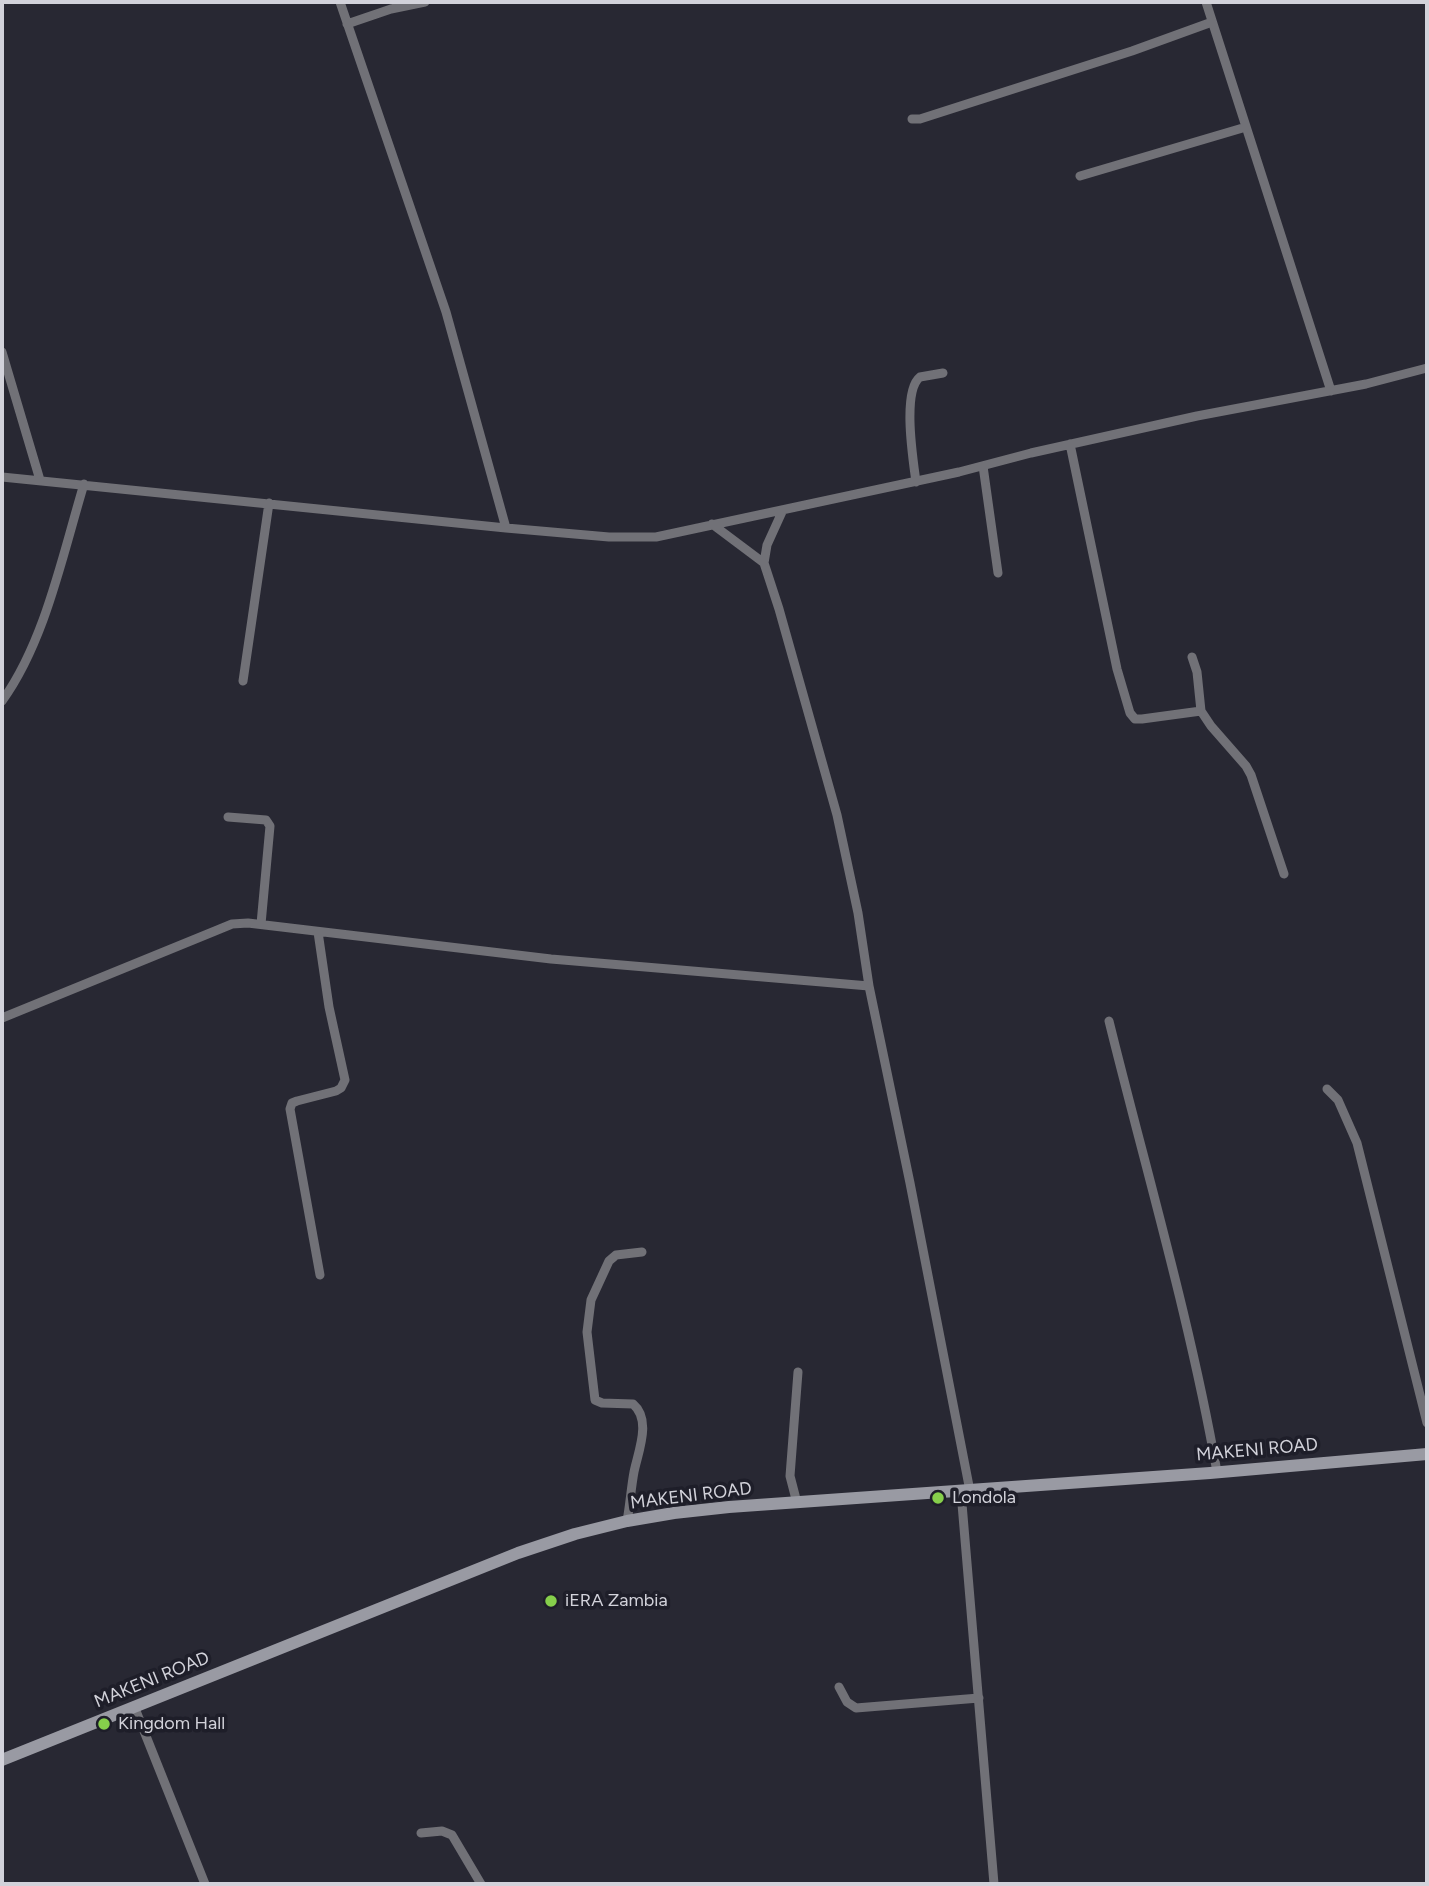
<!DOCTYPE html>
<html>
<head>
<meta charset="utf-8">
<style>
	body { margin:0 }
	#map { position:relative; width:1429px; height:1886px; overflow:hidden; background:#282833; font-family:Figtree,sans-serif }
	canvas { display:block }
	.frame { position:absolute; inset:0; border:4px solid #d2d2da; pointer-events:none }
</style>
</head>
<body>
<div id="map">
<canvas width="1429" height="1886"></canvas>
<div class="frame"></div>
</div>
<script>
const ctx = document.querySelector('canvas').getContext('2d');
ctx.lineJoin = 'round';
function trace(path, color, width, dash) { ctx.strokeStyle = color; ctx.lineWidth = width; ctx.lineCap = dash ? 'butt' : 'round'; ctx.setLineDash(dash || []); ctx.stroke(path); }
function write(font, color, halo, rows, align = 'center') {
  ctx.font = font + ' Figtree,sans-serif'; ctx.lineWidth = 7; ctx.setLineDash([]); ctx.textBaseline = 'middle'; ctx.strokeStyle = halo; ctx.fillStyle = color; for (const [text, x, y, turn = 0] of rows) {
    ctx.save(); ctx.translate(x, y); ctx.rotate((+turn || 0) * Math.PI / 180); ctx.textAlign = isNaN(turn) ? turn : align; if (halo) ctx.strokeText(text, 0, 0); ctx.fillText(text, 0, 0); ctx.restore();
  }
}
trace(new Path2D(`
	M340,2l106,310 60,216
	M1206,2l125,389
	M347,24l44,-15 34,-7
	M912,119h8l212,-68 80,-29
	M1080,176l166,-49
	M2,352l38,128
	M1070,444l47,225 13,44 5,6h7l59,-8
	M983,466l15,107
	M2,477l504,51 103,9h47l303,-65 72,-19 166,-37 169,-32 61,-16
	M916,482c-3,-23 -14,-91 4,-105l23,-4
	M782,512l-15,33 -3,18 15,46 58,206 21,98 11,73 41,197 60,308
	M712,524l52,39
	M1192,657l5,15 4,39 10,15 35,40 5,9 33,99
	M243,681l26,-178
	M2,701c43,-59 61,-148 82,-217
	M228,817l38,3 4,6 -9,98
	M318,932l11,75 16,73 -4,8 -5,3 -39,10 -5,2 -2,6 30,166
	M2,1018l213,-87 17,-7 16,-1 303,36 318,27
	M1109,1021c37,150 81,298 108,451
	M1327,1089l11,11 19,43 70,280
	M961,1492l33,392
	M797,1503l-7,-27 8,-104
	M627,1521c3,-16 4,-33 7,-49 4,-20 18,-52 -1,-68l-31,-1 -7,-3 -8,-68 4,-32 18,-39 7,-6 26,-3
	M839,1687l8,15 9,6 123,-10
	M134,1706l71,178
	M421,1833l21,-2 10,4 29,49`), '#717177', 9);
trace(new Path2D(`
	M2,1760l516,-207 57,-19 52,-13 47,-8 55,-6 481,-34 217,-19`), '#999aa3', 12);
for (const [x, y, r, color] of [
	[938,1498,7,"#86cf4b"],
	[551,1601,7,"#86cf4b"],
	[104,1724,7,"#86cf4b"]
]) { const dot = new Path2D(); dot.arc(x, y, r, 0, 2 * Math.PI); ctx.fillStyle = color; ctx.fill(dot); trace(dot, '#1e1e29', 2.5); }
write('18px', '#d2d2da', '#1e1e29', [
	["MAKENI ROAD",1257,1450,-5],
	["MAKENI ROAD",691,1496,-7],
	["MAKENI ROAD",152,1680,-22]
]);
write('18px', '#d2d2da', '#1e1e29', [
	["Londola",952,1498],
	["iERA Zambia",565,1601],
	["Kingdom Hall",118,1724]
], 'left');
</script>
</body>
</html>
